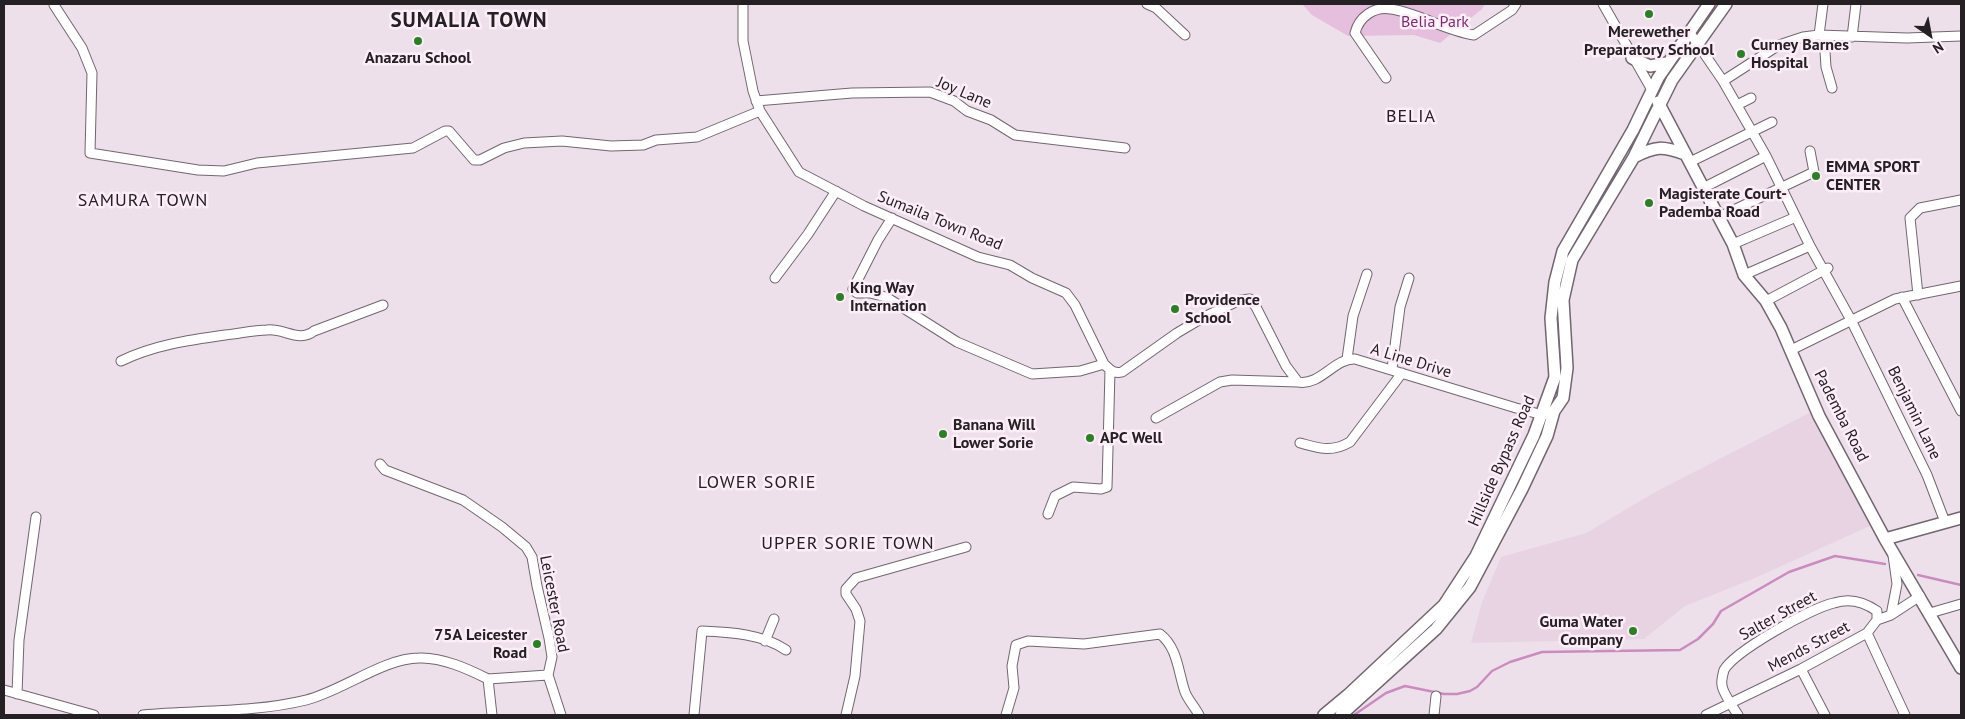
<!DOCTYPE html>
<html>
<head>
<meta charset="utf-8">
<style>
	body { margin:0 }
	#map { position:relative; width:1965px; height:719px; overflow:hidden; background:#eee0eb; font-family:"PT Sans",sans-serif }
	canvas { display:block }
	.frame { position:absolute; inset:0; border:5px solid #252024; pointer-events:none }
	.north { position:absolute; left:1905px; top:10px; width:50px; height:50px; -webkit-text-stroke:4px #fcedf9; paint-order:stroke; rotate:147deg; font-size:14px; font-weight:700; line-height:20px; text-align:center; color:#252024 }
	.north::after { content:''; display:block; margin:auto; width:18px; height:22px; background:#252024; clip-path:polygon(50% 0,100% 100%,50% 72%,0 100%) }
</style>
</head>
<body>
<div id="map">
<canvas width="1965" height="719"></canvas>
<div class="frame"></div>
<div class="north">N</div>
</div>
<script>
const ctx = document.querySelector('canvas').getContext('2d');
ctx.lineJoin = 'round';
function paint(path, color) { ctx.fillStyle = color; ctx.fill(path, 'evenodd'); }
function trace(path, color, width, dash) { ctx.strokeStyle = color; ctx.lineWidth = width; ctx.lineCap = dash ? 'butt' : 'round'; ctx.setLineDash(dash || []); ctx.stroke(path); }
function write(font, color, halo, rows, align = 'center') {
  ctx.font = font + ' "PT Sans",sans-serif'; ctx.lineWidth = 5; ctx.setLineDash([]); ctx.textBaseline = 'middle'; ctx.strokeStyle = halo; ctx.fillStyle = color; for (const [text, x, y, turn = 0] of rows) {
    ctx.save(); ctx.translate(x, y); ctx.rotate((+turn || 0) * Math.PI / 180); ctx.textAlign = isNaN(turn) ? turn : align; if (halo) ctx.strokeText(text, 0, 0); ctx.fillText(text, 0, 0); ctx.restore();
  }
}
paint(new Path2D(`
	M1811,412l59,114 -115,52 -70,28 -41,33 -173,4 11,-41 19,-45 85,-24 71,-42z`), '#e8d3e3');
paint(new Path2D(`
	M1302,4h183l-3,5 -42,34 -26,-8 -66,1 -36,-21z`), '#e6bede');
trace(new Path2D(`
	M1918,575l43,10
	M1354,715l32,-22 19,-7 39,8h13l13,-3 7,-4 15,-16 18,-9 32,-10 138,-2 18,-11 15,-15 8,-13 68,-39 46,-16 50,8`), '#ca8cbf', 2.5);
const minor = new Path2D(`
	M743,4v37l10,50 7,20 39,61 65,34 114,51 32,8 22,13 34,15 9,12 29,59c6,6 10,10 18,8l55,-39 27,-16 36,-17 10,-1 6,8 30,59 12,16c23,4 36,-24 57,-23l161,49 27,7 4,-1
	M1147,4l9,4 29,27
	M1603,4l49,86
	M54,5l28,43 10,25 -2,80 108,17 26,1 33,-8 156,-15 32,-17h4l25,29h6l24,-12 20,-5 38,-2 49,5 32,-1 13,-5 41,-3 63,-26
	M1690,33l33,48 43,75 44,90 41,74 76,155 18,47
	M1819,35l4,-31
	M1824,36l2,31 6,21
	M1852,37l4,-33
	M1386,78l-31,-45c4,-16 19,-27 36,-24 27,4 53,21 83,26l38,-25 4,-6
	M1723,81l56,-36 24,-8 16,-2 88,3 54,-2
	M756,101l96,-8 78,-1 24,9 13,10 24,9 24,15 110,13
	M1737,105l14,-7
	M1690,162l82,-40
	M1703,188l63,-32
	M1719,217l95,-45 -4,-21
	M892,218l-14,22 -25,49 4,4h13l16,4 71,45 75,32 48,-3 24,-7
	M1733,244l63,-27
	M1744,275l66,-29
	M775,278l33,-44 28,-43
	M1918,295l-8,-77 10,-10 41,-8
	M1902,297l59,114
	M1766,301l62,-33
	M1791,350l104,-51 66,-13
	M1347,359l6,-43 14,-42
	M121,361c33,-16 68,-21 104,-26 14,-1 27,-5 42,-5 17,-2 32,13 47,1l69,-26
	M1392,369l8,-62 9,-29
	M1156,418l64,-36 12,-2 66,2
	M1300,443c19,5 31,10 50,-1l52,-69
	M380,464l5,6 78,30 39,27 24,20 6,10 5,29 12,52 3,19 -4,18 13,40
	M1048,514l7,-18 18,-9 28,2 6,-2 3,-117
	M1930,613l31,-9
	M1891,615l6,-31 -4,-29
	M1867,633l38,82
	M765,641l9,-22
	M1801,669l24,46
	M488,679l60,-4
	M4,690l90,25
	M17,694l2,-54 17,-123
	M143,715c54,-5 109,-2 163,-15 36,-9 78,-42 113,-42 23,-1 49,11 69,21l4,36
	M694,715l8,-84c27,1 61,3 84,19
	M846,715l9,-39 5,-55 -4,-12 -10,-15v-5l10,-11 110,-31
	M1006,715l8,-27 -2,-22 4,-21 12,-4 56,3 76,-10c18,14 18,38 25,58 3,8 10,15 14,23
	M1434,715l2,-19
	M1706,715l95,-46 66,-36 10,-13 14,-5 29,-19
	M1738,715c-4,-6 -16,-24 -16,-30 -1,-4 1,-11 2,-15 11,-19 87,-62 110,-67 15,-5 30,-1 43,8v9`);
const major = new Path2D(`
	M1632,58l18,8 17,-3
	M1658,102l75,142 11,31 22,26 15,27 38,88 66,123 76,129
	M1634,157c22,-11 28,-11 51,-3
	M1885,539l76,-21
	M1324,715l24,-20 96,-90 32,-49 58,-121 21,-58 -4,-59 4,-36 8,-31 70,-121 25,-52 51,-74
	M1341,715l95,-86 34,-42 52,-98 25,-53 7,-25 9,-13 4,-30 -4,-68 9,-40 62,-103 38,-77 54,-76`);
trace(minor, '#726670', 11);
trace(major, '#726670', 14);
trace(minor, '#fff', 9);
trace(major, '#fff', 11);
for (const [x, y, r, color] of [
	[1649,14,5,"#2e7e28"],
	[418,41,5,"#2e7e28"],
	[1741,54,5,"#2e7e28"],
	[1816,176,5,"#2e7e28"],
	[1649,203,5,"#2e7e28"],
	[840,297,5,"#2e7e28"],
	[1175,309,5,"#2e7e28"],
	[943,434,5,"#2e7e28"],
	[1090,438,5,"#2e7e28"],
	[1633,631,5,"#2e7e28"],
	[537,644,5,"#2e7e28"]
]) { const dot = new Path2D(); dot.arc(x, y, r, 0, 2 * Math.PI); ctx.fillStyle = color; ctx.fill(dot); trace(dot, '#fcedf9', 2); }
write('16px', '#782f6e', '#fcedf9', [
	["Belia Park",1435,22]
]);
write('bold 16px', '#252024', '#fcedf9', [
	["Merewether",1649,32,"center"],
	["Preparatory School",1649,50,"center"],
	["Curney Barnes",1751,45],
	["Hospital",1751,63],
	["Anazaru School",418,58,"center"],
	["EMMA SPORT",1826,167],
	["CENTER",1826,185],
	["Magisterate Court-",1659,194],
	["Pademba Road",1659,212],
	["King Way",850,288],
	["Internation",850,306],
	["Providence",1185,300],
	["School",1185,318],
	["Banana Will",953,425],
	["Lower Sorie",953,443],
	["APC Well",1100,438],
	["Guma Water",1623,622,"right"],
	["Company",1623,640,"right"],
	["75A Leicester",527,635,"right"],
	["Road",527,653,"right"]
], 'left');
write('16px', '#252024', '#fcedf9', [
	["Joy Lane",964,93,23],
	["Sumaila Town Road",940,221,22],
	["A Line Drive",1411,361,17],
	["Benjamin Lane",1914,413,64],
	["Pademba Road",1841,416,63],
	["Hillside Bypass Road",1502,461,-66],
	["Leicester Road",554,604,79],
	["Salter Street",1778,616,-29],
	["Mends Street",1809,647,-28]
]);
ctx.letterSpacing = '1px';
write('18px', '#252024', '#fcedf9', [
	["BELIA",1411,117],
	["SAMURA TOWN",143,201],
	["LOWER SORIE",757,483],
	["UPPER SORIE TOWN",848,544]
]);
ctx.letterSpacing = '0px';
ctx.letterSpacing = '1px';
write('bold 21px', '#252024', '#fcedf9', [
	["SUMALIA TOWN",469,21]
]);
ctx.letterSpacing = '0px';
</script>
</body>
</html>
